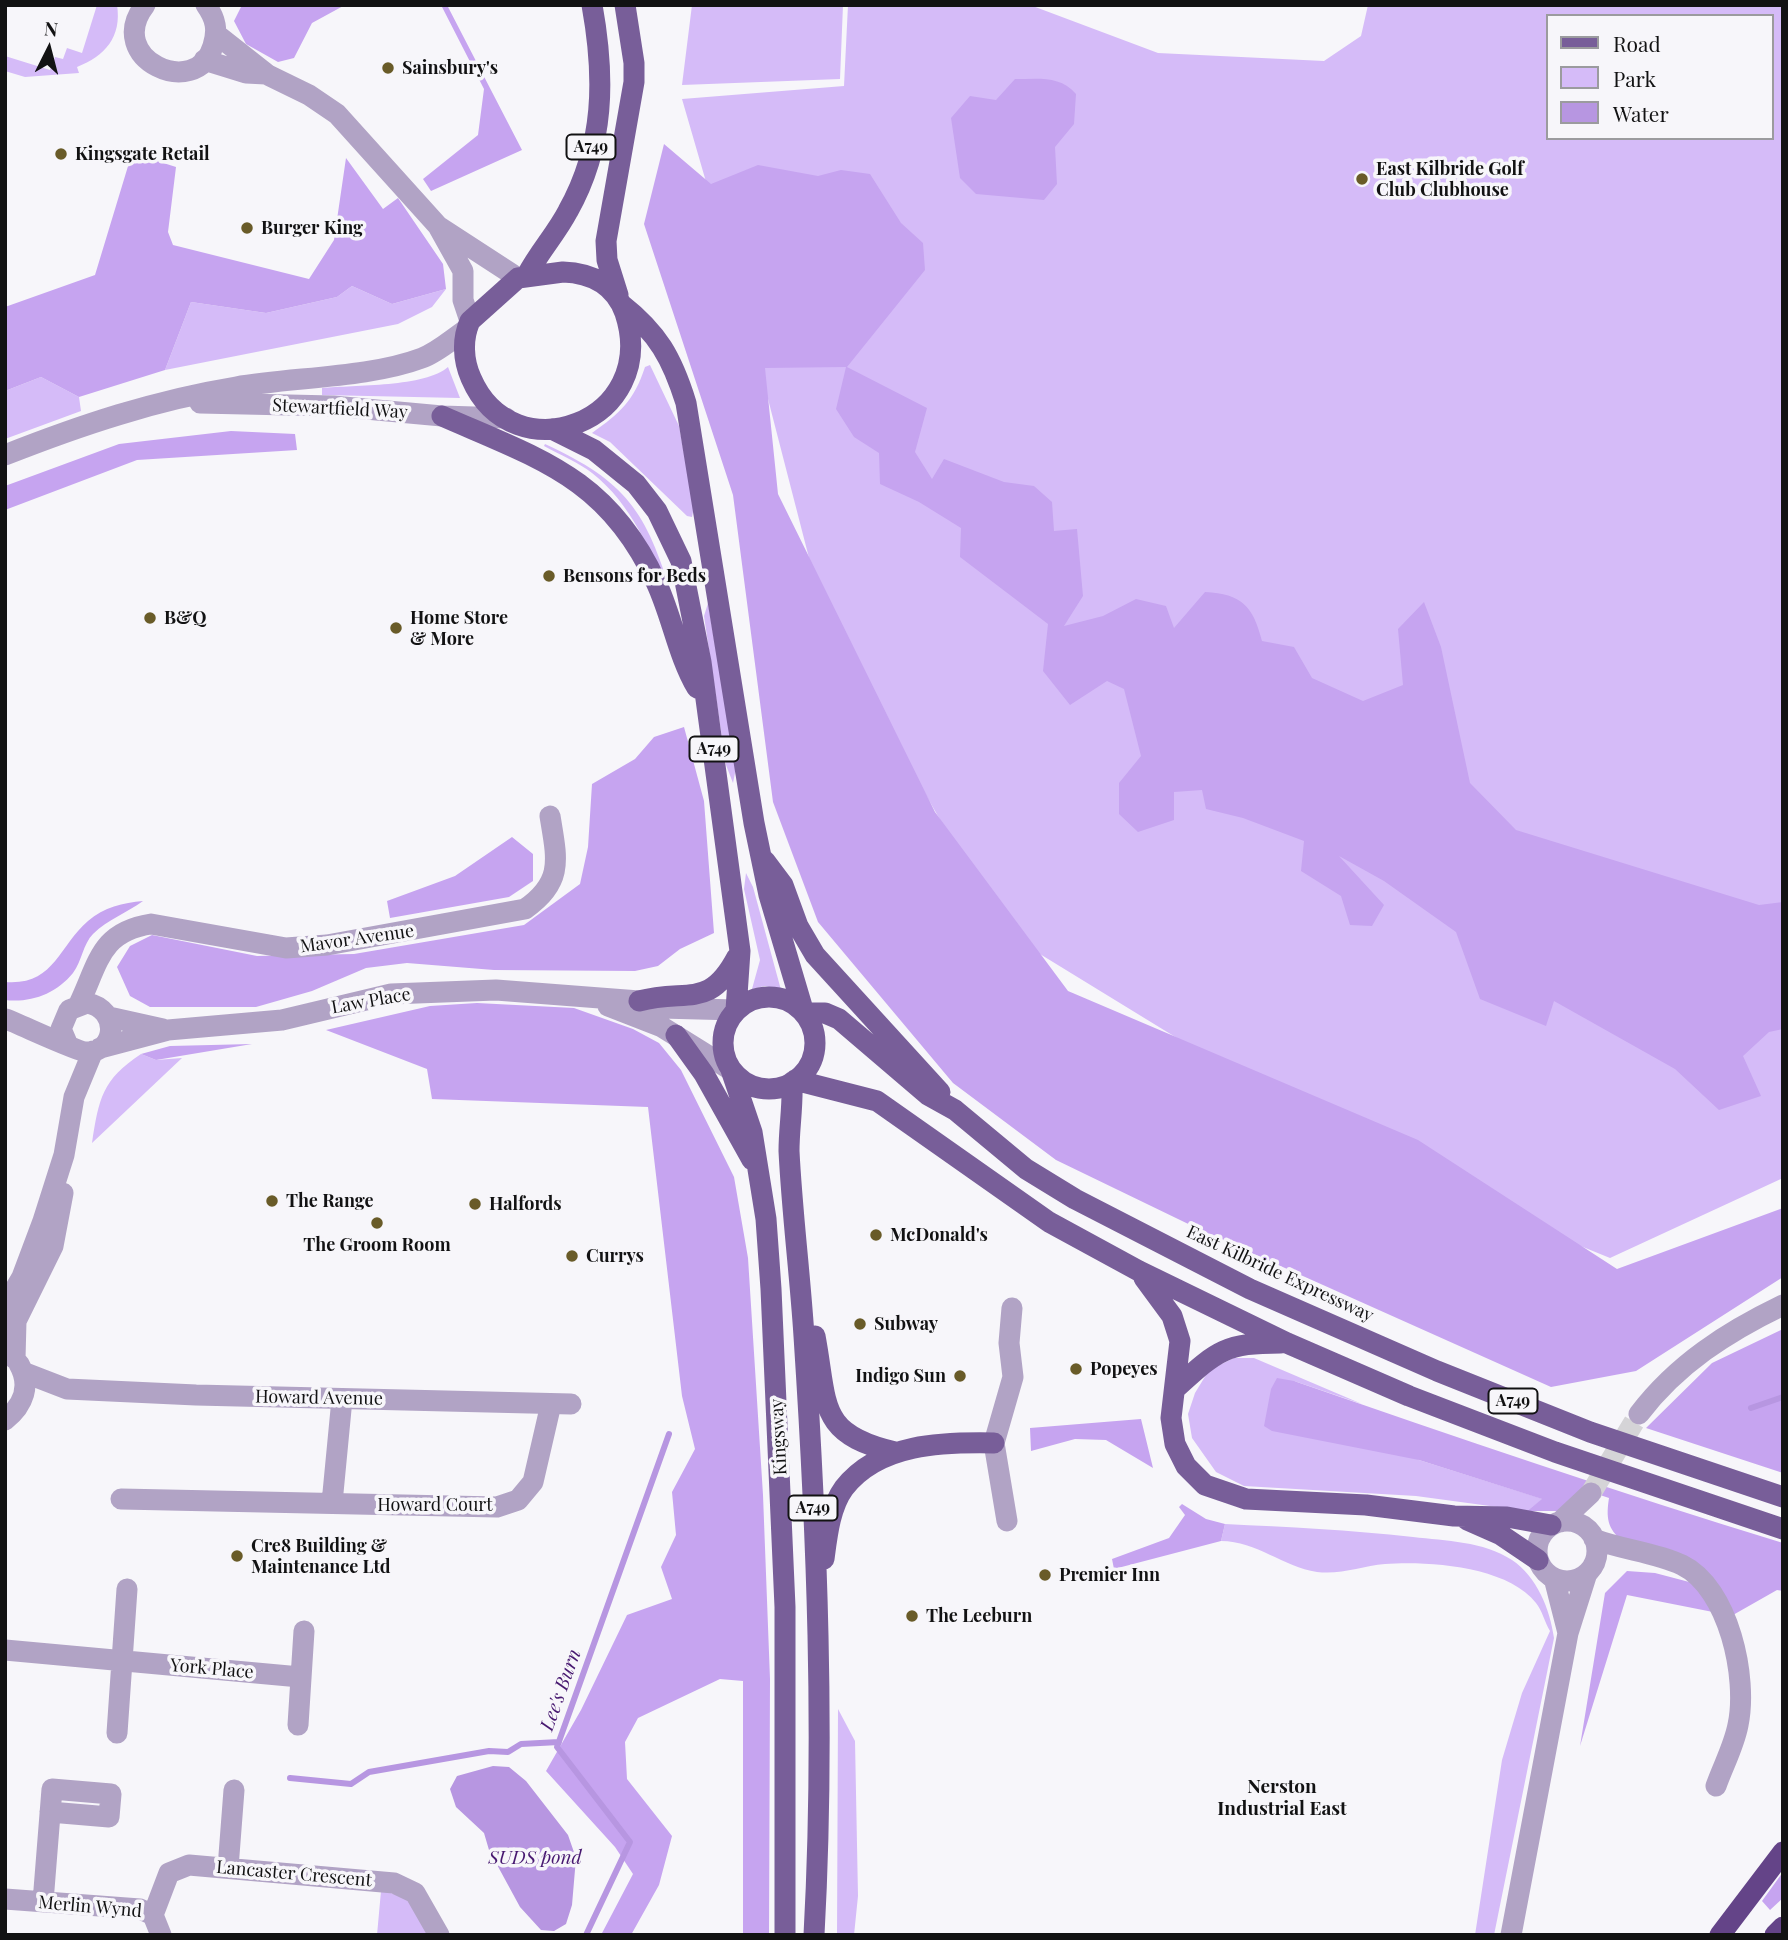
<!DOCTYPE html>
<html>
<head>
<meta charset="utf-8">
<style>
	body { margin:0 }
	#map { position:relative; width:1788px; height:1940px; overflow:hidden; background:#f7f6fa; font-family:"Playfair Display",serif }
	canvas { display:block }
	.frame { position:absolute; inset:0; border:7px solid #121213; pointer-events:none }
	.legend { position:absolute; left:1546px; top:14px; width:228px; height:126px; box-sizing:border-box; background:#f7f6fa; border:2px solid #9b9b9e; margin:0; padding:9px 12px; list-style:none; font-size:21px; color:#121213 }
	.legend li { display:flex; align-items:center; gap:14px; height:35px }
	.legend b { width:35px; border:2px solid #9b9b9e }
	.north { position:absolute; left:14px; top:14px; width:70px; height:70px; -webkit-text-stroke:5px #f7f6fa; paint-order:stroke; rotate:6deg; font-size:19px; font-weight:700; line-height:28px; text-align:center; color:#121213 }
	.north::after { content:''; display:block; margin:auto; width:24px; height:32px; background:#121213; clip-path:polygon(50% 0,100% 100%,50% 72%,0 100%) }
</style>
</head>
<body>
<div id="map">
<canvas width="1788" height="1940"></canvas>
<div class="frame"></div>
<ul class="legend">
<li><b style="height:9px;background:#785e99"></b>Road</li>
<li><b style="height:19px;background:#d5bbf8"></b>Park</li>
<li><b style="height:19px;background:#b796e1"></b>Water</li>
</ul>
<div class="north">N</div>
</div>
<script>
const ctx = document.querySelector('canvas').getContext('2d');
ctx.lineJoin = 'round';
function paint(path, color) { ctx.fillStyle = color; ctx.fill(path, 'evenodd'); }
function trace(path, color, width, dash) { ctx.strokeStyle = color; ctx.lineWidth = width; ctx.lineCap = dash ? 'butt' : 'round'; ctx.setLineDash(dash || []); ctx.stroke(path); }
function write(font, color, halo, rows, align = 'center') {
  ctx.font = font + ' "Playfair Display",serif'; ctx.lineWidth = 7; ctx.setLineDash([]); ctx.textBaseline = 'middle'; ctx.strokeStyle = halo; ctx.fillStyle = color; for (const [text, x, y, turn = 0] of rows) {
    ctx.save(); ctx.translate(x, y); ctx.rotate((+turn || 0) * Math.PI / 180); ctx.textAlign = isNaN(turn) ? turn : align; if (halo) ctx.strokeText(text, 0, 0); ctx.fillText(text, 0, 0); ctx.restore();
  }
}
paint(new Path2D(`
	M97,5h20c5,32 -12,51 -40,62l2,6 -54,4 -20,-6v-15l45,14 5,-13 8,2 4,-11 15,5z
	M692,5h151l-3,74 -158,6z
	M848,5h182l128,48 166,8 37,-25 7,-31h415v1173l-173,80 -221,-90 -385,-236 -180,-316 -64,-248 -78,-269 162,-13zM1548,16h224v122h-224z
	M352,286l40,18 54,-15 -14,18 -34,17 -233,46 26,-68 75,11 71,-16z
	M650,365l29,61 15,81 -2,10 -5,-1 -77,-74 -18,-9c28,-20 42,-32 53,-66z
	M448,367l12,31 -138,-3v-7c32,-3 104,-1 126,-21z
	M41,377l38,20 2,14 -76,28v-48z
	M545,444c82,38 101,67 127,152 -22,-44 -40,-92 -80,-123 -14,-11 -32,-18 -48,-27z
	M708,603l28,165 -3,15 -7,-18 -22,-149z
	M746,873l7,14 28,103 -16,-4 -13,3 8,-29 -16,-71z
	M141,1054l15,6 26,-2 -90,85c7,-45 10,-63 49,-89z
	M1234,1358h20l108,46 -68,-23 125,79 124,39 -16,12 -111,-15 -172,-10 -28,-14 -24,-34 -4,-24 7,-21 14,-23z
	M1225,1524c63,3 125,6 188,13 33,4 70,4 99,23 25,17 38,49 42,78l-60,297h-19l27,-175 20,-67 28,-62c-5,-8 -8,-21 -14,-28 -29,-37 -107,-42 -151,-39 -23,2 -44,11 -68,8 -34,-5 -60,-31 -96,-31z
	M838,1709l17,32 3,155 -4,39h-17z
	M381,1891c33,5 36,15 50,44h-54z`), '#d5bbf8');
paint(new Path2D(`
	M242,5h103l-33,18 -18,35 -16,4 -32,-18 -12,-23z
	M441,5h6l75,145 -91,41 -8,-12 55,-44 6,-46z
	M1015,79c23,0 45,-4 61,15l-2,30 -19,23 2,37 -13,16 -68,-6 -16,-16 -9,-60 19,-22 26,4z
	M664,144l47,40 47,-19 60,11 23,-6 29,4 31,49 22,20 2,27 -78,97 80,41 -12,44 17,27 12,-20 60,23 30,4 18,16 2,29 23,-2 6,67 -19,30 39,-10 33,-17 30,7 8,22 31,-36c37,2 48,14 57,49l32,6 18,31 51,23 40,-16 -5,-56 26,-27 17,45 29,136 46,47 243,75 24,-3v127l-14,3 -26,24 18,40 -42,14 -44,-41 -121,-68 -8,25 -66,-27 -24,-67 -72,-51 -45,-25 45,49 -12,21 -22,-1 -9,-29 -40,-25 3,-30 -61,-23 -37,-9 -4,-19 -28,2v28l-36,12 -19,-18v-31l22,-27 -17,-67 -17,-8 -37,24 -27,-34 5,-47 -88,-67 1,-29 -42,-26 -39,-18 -1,-31 -25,-16 -18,-28 10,-42 -81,1 13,126 157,318 133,179 350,149 199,129 166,-61v69l-147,94 -85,16 -342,-153 -153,-74 -103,-77 -135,-161 -45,-120 -40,-307 -89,-271z
	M132,153l44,14 -8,65 5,13 136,34 25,-39 12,-82 37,51 15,-11 45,66 3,25 -54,15 -40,-18 -15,11 -71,16 -75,-11 -26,68 -86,27 -38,-20 -36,14v-84l90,-32z
	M231,431l64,3 2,16 -160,10 -132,50v-24l114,-42z
	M684,727l20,74 10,132 -34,16 -22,17 -23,5 -141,-1 -87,-7 -41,5 -54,23 -56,16h-106l-20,-11 -13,-29 13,-21 22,-11 105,21 97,-2 170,-29 56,-41 8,-37 4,-63 43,-25 19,-22z
	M512,837l21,17v27l-24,16 -119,21 -3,-17 68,-25z
	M143,901c-16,12 -35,18 -50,33 -10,10 -11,27 -20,39 -17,21 -42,30 -68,27v-18c49,4 53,-35 83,-61 16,-14 35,-18 55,-20z
	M477,1003l97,5 59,21 26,14 22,27 53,107 14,81 15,237 7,184 -1,256h-26v-254l-23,-2 -82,39 -13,24 2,37 45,57 -13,49 -28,50h-30l32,-61 -18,-27 -69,-76 35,-61 46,-95 45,-16 -11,-32 15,-32 -4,-43 23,-43 -13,-53 -34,-289 -216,-8 -5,-30 -101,-39 104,-24z
	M252,1044l-96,16 -15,-6 29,-8z
	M1783,1329v144l-137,-45 66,-65z
	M1277,1378l17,3c162,56 325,112 489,162v48l-6,-1 -44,25 -35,-49 -75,-25c-16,-12 -17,-24 -14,-43l-24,-8 -26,21h-32l15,-12 -123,-39 -147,-29 -8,-5 7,-37z
	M1141,1419l12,49 -47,-28 -31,-1 -44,12 -1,-23z
	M1182,1504l24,15 19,5 -4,17 -107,28 -2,-10 57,-21 16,-23 -6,-8z
	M1627,1571l28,2 38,10 25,30 -91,-18 -47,151 25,-153z
	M1783,1872v26l-13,12 -8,-9z`), '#c6a4f0');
paint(new Path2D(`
	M493,1766l16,1 17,14 42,54 8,23 -4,47 -6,19 -12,7 -13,-1 -21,-23 -31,-57 -5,-17 -28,-26 -6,-18 7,-13z`), '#b796e1');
trace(new Path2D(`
	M1751,1408l32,-11
	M290,1778l61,6 18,-12 120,-21 19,1 13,-8 38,-2
	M586,1935l44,-93 -73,-95 112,-313`), '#b796e1', 6);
trace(new Path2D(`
	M1591,1493l48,-79`), '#d5d4d7', 21, [21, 10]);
trace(new Path2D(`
	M145,5c-42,54 52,96 68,41 5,-16 3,-27 -7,-41
	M216,34l52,41 41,20 28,19 101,112 80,52
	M204,60l42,13 20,1
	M439,228l24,43v29l7,21
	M200,403l133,3 109,10 64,2
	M5,455c76,-30 151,-55 231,-68 57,-10 133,-9 186,-29 16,-6 30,-19 45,-29
	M79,1004c20,-42 21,-72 72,-80l135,24 41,-3 198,-36c39,-27 32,-50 25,-93
	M608,1006l54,21 69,43
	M109,1017l54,12
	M6,1019c13,5 73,33 80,33 31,1 34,-43 1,-49l-18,7 -8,19 6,14
	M100,1048l68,-18 114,-10 109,-26 105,-4 143,11 22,7 75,2
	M5,1306l17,-29 21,-56 21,-66 10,-58 19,-46
	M15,1359l1,-38 37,-75 10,-53
	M23,1372l44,17 129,6 375,9
	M1639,1414c38,-50 88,-82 144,-109
	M5,1420c19,-15 26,-35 14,-56
	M121,1499l376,8 21,-7 15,-18 18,-78
	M332,1503l10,-104
	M1007,1521l-13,-78 19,-66 -4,-34 3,-35
	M1537 1551a30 30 0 1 1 60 0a30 30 0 1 1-60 0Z
	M1560,1522l31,-29
	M1594,1539c28,11 61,13 88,26 47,23 66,113 56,160 -4,21 -15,41 -22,61
	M1554,1578l14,55
	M5,1650l295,27
	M298,1725l6,-94
	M117,1733l10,-144
	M228,1868l6,-78
	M5,1899l135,10 13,6 8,20
	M43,1902l9,-113 59,5 -2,23 -59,-5
	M153,1915l16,-42 20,-8 205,18 21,10 24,42
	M1511,1935l57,-302 19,-60`), '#b1a3c5', 21);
trace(new Path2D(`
	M563,272c29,1 52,13 62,41 36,109 -112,163 -154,65 -8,-18 -9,-39 -1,-57l48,-43z
	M527,275c12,-23 29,-41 41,-64 37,-66 37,-134 24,-206
	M618,295l-11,-35 -1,-19 28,-159v-19l-9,-58
	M621,304c37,29 51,54 65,99l68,420 15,72 35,118
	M442,416c98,43 166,62 214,166 16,34 22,74 41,106
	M552,429l42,21 42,34 21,27 24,50 20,101 39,289 -4,59
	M765,861l18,24 15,41 17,29 125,137
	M723 1043a46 46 0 1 1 92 0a46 46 0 1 1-92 0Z
	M639,1001c49,-13 70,9 98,-44
	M804,1013h21l14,6 89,76 27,15 71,59 49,30 175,90 187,82 153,61 193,65
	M676,1035l28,39 48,86
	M731,1070l21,62 14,87 5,70 14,318v328
	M795,1080l82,21 172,121 90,49 148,72 122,53 146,56 228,77
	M792,1082c1,25 -3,46 -3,69 3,61 11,123 15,185 13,198 21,400 10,599
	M1144,1278l28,38 8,25 -9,77 4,26 11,22 19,19 41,14 120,6 88,11 53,1 44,8
	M815,1336c13,69 2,98 80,116
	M1175,1389c42,-38 49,-46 106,-46
	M1467,1520l34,15 37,25
	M824,1559c3,-23 6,-52 20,-71 35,-45 99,-46 150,-45`), '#785e99', 21);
trace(new Path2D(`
	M1720,1935l63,-83
	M1775,1935l8,-8`), '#644488', 21);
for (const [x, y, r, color] of [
	[388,68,7,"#695b28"],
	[61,154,7,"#695b28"],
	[1362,179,7,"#695b28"],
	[247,228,7,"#695b28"],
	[549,576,7,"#695b28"],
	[150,618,7,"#695b28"],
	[396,628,7,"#695b28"],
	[272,1201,7,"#695b28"],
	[475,1204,7,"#695b28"],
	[377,1223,7,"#695b28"],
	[876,1235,7,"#695b28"],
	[572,1256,7,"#695b28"],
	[860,1324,7,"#695b28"],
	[1076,1369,7,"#695b28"],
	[960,1376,7,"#695b28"],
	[237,1556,7,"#695b28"],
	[1045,1575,7,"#695b28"],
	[912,1616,7,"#695b28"]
]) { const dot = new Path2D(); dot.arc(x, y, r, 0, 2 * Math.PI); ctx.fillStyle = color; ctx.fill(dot); trace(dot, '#f7f6fa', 2.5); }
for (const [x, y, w] of [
	[591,147,49],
	[714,749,49],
	[1513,1401,49],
	[813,1508,49]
]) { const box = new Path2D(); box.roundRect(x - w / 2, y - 12.5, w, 25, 5); ctx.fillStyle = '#f7f6fa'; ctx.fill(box); trace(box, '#121213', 2); }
write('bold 16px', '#121213', null, [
	["A749",591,147],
	["A749",714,749],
	["A749",1513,1401],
	["A749",813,1508]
]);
write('bold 18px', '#121213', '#f7f6fa', [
	["Sainsbury's",402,68],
	["Kingsgate Retail",75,154],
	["East Kilbride Golf",1376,169],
	["Club Clubhouse",1376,190],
	["Burger King",261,228],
	["Bensons for Beds",563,576],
	["B&Q",164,618],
	["Home Store",410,618],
	["& More",410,639],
	["The Range",286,1201],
	["Halfords",489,1204],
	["McDonald's",890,1235],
	["The Groom Room",377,1245,"center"],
	["Currys",586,1256],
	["Subway",874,1324],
	["Popeyes",1090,1369],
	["Indigo Sun",946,1376,"right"],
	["Cre8 Building &",251,1546],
	["Maintenance Ltd",251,1567],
	["Premier Inn",1059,1575],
	["The Leeburn",926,1616]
], 'left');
write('18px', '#121213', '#f7f6fa', [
	["Stewartfield Way",340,409,3],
	["Mavor Avenue",357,939,-8],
	["Law Place",371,1001,-10],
	["East Kilbride Expressway",1280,1274,25],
	["Howard Avenue",319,1398,1],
	["Kingsway",779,1437,-93],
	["Howard Court",435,1505],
	["York Place",212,1669,5],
	["Lancaster Crescent",294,1874,5],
	["Merlin Wynd",90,1907,5]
]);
write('italic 19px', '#471870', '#f7f6fa', [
	["Lee's Burn",561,1690,-70],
	["SUDS pond",535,1858]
]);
write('bold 19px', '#121213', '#f7f6fa', [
	["Nerston",1282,1787],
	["Industrial East",1282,1809]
]);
</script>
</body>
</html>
